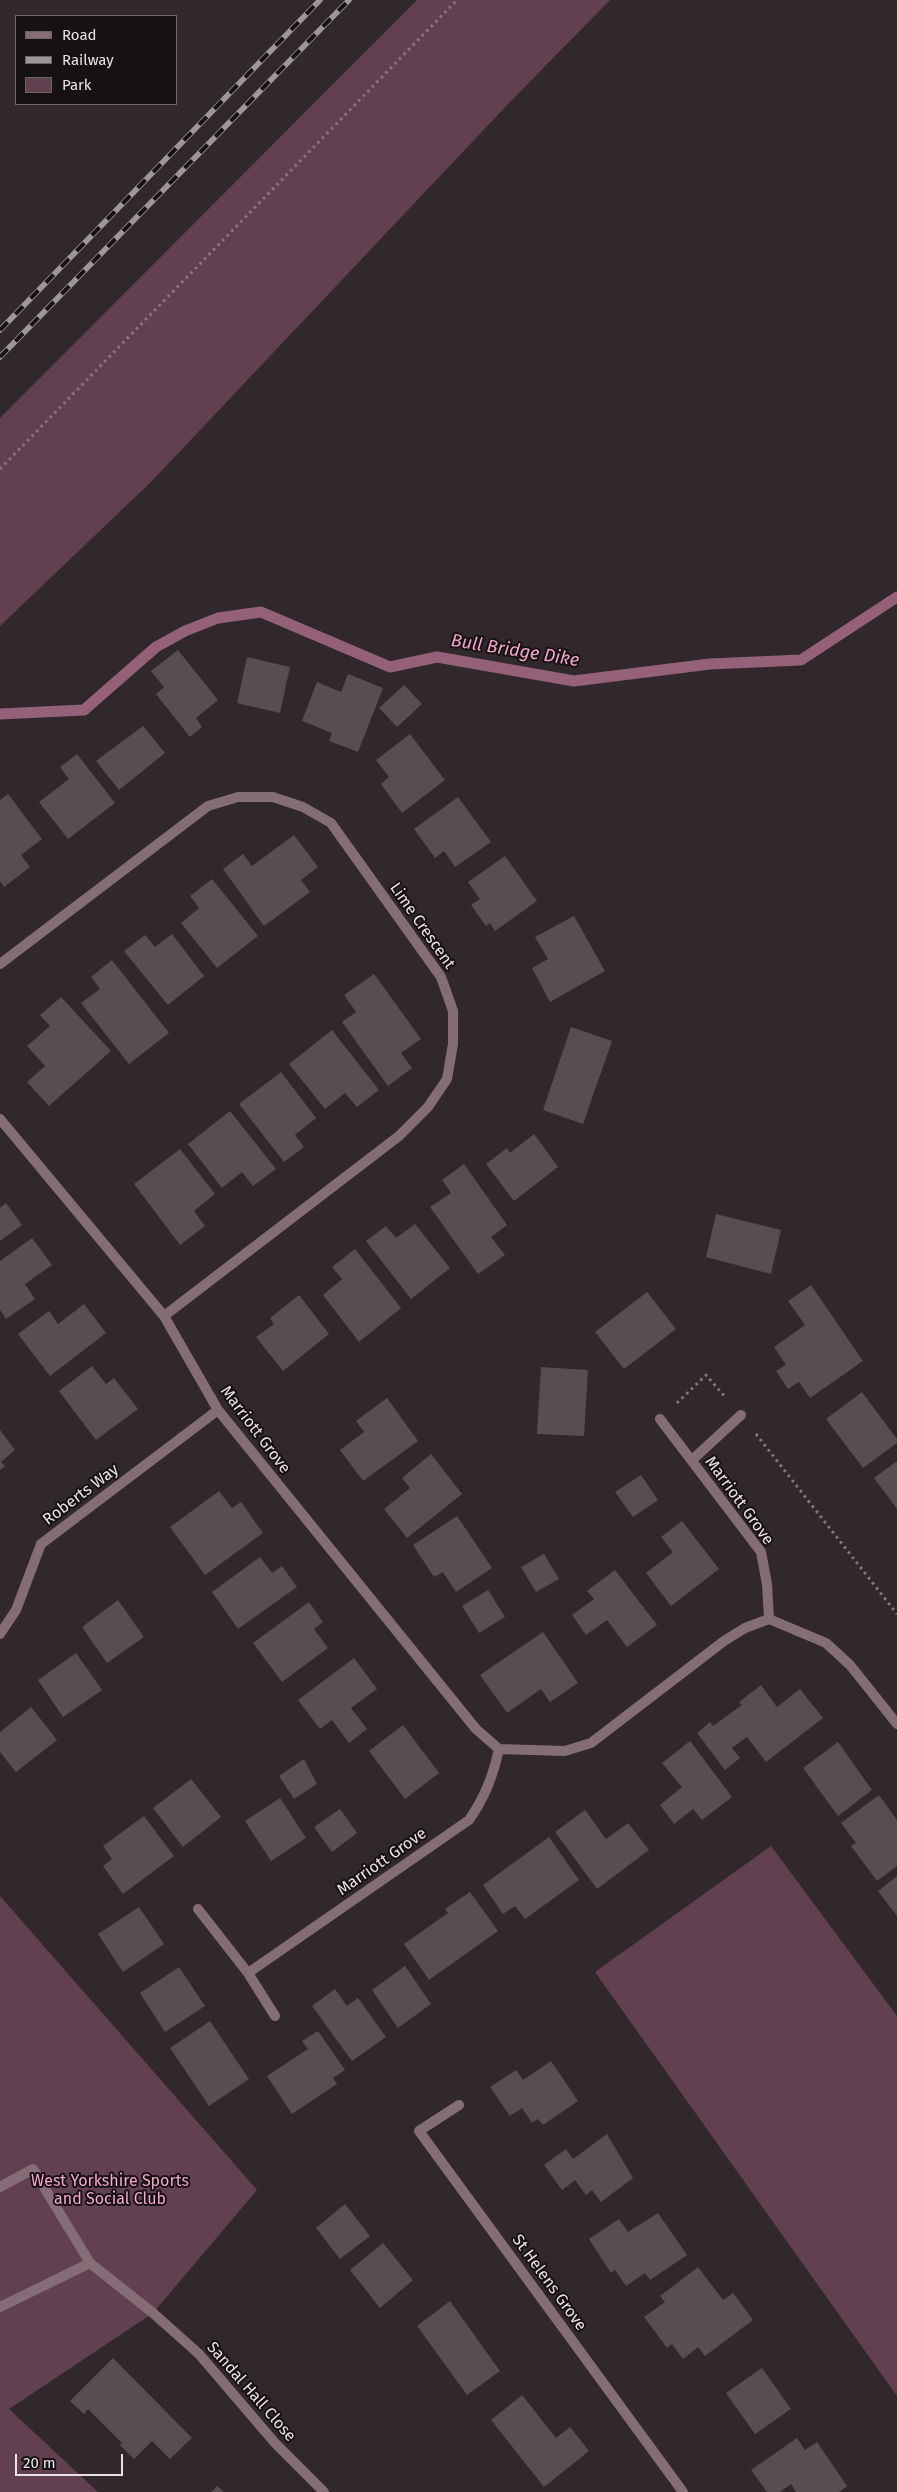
<!DOCTYPE html>
<html>
<head>
<meta charset="utf-8">
<style>
	body { margin:0 }
	#map { position:relative; width:897px; height:2492px; overflow:hidden; background:#31282c; font-family:"Fira Sans",sans-serif }
	canvas { display:block }
	.legend { position:absolute; left:15px; top:15px; width:162px; height:90px; box-sizing:border-box; background:#161214; border:1px solid #6a6668; margin:0; padding:6px 9px; list-style:none; font-size:15px; color:#e9e3e6 }
	.legend li { display:flex; align-items:center; gap:10px; height:25px }
	.legend b { width:25px; border:1px solid #6a6668 }
	.scale { position:absolute; left:15px; top:2454px; width:108px; height:22px; box-sizing:border-box; border:2px solid #e9e3e6; border-top:0; padding-left:6px; font-size:15px; line-height:18px; white-space:nowrap; color:#e9e3e6; -webkit-text-stroke:4px #161214; paint-order:stroke }
</style>
</head>
<body>
<div id="map">
<canvas width="897" height="2492"></canvas>
<ul class="legend">
<li><b style="height:6px;background:#846d77"></b>Road</li>
<li><b style="height:6px;background:#9e969a"></b>Railway</li>
<li><b style="height:14px;background:#634050"></b>Park</li>
</ul>
<div class="scale">20 m</div>
</div>
<script>
const ctx = document.querySelector('canvas').getContext('2d');
ctx.lineJoin = 'round';
function paint(path, color) { ctx.fillStyle = color; ctx.fill(path, 'evenodd'); }
function trace(path, color, width, dash) { ctx.strokeStyle = color; ctx.lineWidth = width; ctx.lineCap = dash ? 'butt' : 'round'; ctx.setLineDash(dash || []); ctx.stroke(path); }
function write(font, color, halo, rows, align = 'center') {
  ctx.font = font + ' "Fira Sans",sans-serif'; ctx.lineWidth = 4; ctx.setLineDash([]); ctx.textBaseline = 'middle'; ctx.strokeStyle = halo; ctx.fillStyle = color; for (const [text, x, y, turn = 0] of rows) {
    ctx.save(); ctx.translate(x, y); ctx.rotate((+turn || 0) * Math.PI / 180); ctx.textAlign = isNaN(turn) ? turn : align; if (halo) ctx.strokeText(text, 0, 0); ctx.fillText(text, 0, 0); ctx.restore();
  }
}
paint(new Path2D(`
	M417,0h193l-101,103 -358,379 -151,144v-208z
	M771,1846l126,170v380l-302,-424z
	M0,1896l257,294 -104,123 -144,96 89,83h-98z`), '#634050');
trace(new Path2D(`
	M0,714l84,-4 72,-63 29,-16 33,-13 43,-6 129,55 47,-10 137,24 136,-17 91,-4 96,-63`), '#956179', 11);
paint(new Path2D(`
	M178,650l40,50 -22,18 6,9 -12,10 -34,-43 8,-7 -13,-16z
	M247,657l43,10 -10,46 -43,-10z
	M348,674l35,14 -25,64 -29,-11 3,-8 -30,-12 15,-39 24,10z
	M404,685l18,19 -25,23 -18,-19z
	M143,726l22,27 -46,37 -23,-29z
	M410,734l35,46 -43,33 -21,-29 8,-7 -13,-17z
	M77,754l38,49 -47,36 -29,-37 30,-23 -9,-12z
	M8,794l34,45 -21,16 9,12 -26,20 -4,-6v-81z
	M458,797l33,45 -36,25 -11,-16 -9,7 -21,-29z
	M294,835l24,32 -17,13 9,12 -46,34 -41,-57 20,-15 9,12z
	M505,856l32,45 -42,30 -5,-8 -4,3 -15,-21 9,-6 -12,-17z
	M212,879l46,57 -41,32 -36,-45 18,-15 -9,-12z
	M574,916l31,55 -55,31 -18,-34 16,-9 -13,-22z
	M172,934l32,42 -36,29 -44,-54 21,-16 10,12z
	M112,960l57,73 -40,31 -48,-61 19,-14 -9,-12z
	M374,974l47,65 -20,14 11,15 -24,18 -46,-64 14,-10 -12,-17z
	M61,997l50,54 -62,55 -22,-24 18,-16 -18,-20 23,-20 -10,-11z
	M571,1027l41,14 -29,83 -40,-14z
	M332,1030l47,60 -22,17 -12,-14 -20,16 -36,-45z
	M281,1072l35,46 -21,17 9,12 -20,15 -45,-58z
	M230,1111l46,58 -23,17 -11,-14 -20,16 -34,-44z
	M534,1134l24,33 -44,34 -28,-37 21,-16 3,5z
	M180,1149l35,45 -21,17 11,15 -25,19 -46,-61z
	M464,1164l43,61 -16,12 14,18 -27,19 -48,-67 21,-14 -9,-13z
	M6,1203l16,22 -22,16v-33z
	M716,1214l65,16 -10,44 -65,-17z
	M415,1224l35,44 -39,31 -45,-58 20,-15 10,12z
	M32,1238l20,27 -27,19 10,15 -29,20 -6,-9v-49z
	M355,1249l46,59 -42,34 -36,-47 19,-16 -10,-12z
	M811,1285l52,76 -53,37 -11,-16 -11,7 -12,-18 10,-6 -12,-18 31,-22 -17,-24z
	M647,1292l29,37 -52,40 -29,-37z
	M299,1295l30,39 -46,37 -27,-34 18,-13 -4,-6z
	M84,1304l22,29 -56,43 -32,-42 31,-23 9,13z
	M92,1366l14,18 8,-6 24,31 -42,31 -37,-49z
	M541,1367l47,3 -4,66 -47,-2z
	M862,1392l35,47v4l-34,25 -37,-49z
	M387,1398l31,43 -55,40 -23,-31 24,-18 -8,-11z
	M0,1430l15,20 -14,12 4,4 -5,4z
	M431,1454l31,40 -55,44 -23,-29 26,-21 -8,-10z
	M897,1461v48l-23,-31z
	M641,1475l17,25 -25,17 -18,-25z
	M219,1491l13,17 9,-6 22,31 -58,42 -35,-48z
	M457,1516l35,52 -36,24 -13,-20 -9,5 -21,-32z
	M682,1521l37,48 -48,37 -25,-33 27,-21 -12,-15z
	M544,1554l15,25 -23,13 -15,-25z
	M260,1557l12,16 10,-7 15,21 -59,42 -26,-37z
	M615,1570l42,55 -30,22 -20,-27 -21,15 -14,-20 22,-16 -7,-8z
	M488,1590l17,27 -26,16 -17,-27z
	M118,1600l26,37 -37,26 -25,-36z
	M309,1602l14,20 -9,7 14,19 -46,34 -29,-39z
	M543,1632l35,51 -28,19 -9,-13 -34,24 -27,-38z
	M76,1653l26,37 -39,27 -25,-37z
	M354,1658l23,31 -26,19 16,21 -18,14 -17,-23 -12,9 -22,-29z
	M761,1685l16,22 23,-18 23,29 -57,44 -19,-25 -15,11 8,10 -15,12 -28,-37 13,-11 3,4 29,-21 -3,-3z
	M31,1707l26,33 -41,32 -16,-20v-20z
	M403,1725l36,48 -34,26 -36,-48z
	M690,1741l42,56 -30,23 -9,-11 -19,15 -14,-19 22,-18 -20,-24z
	M838,1742l34,48 -34,26 -35,-48z
	M304,1759l13,25 -23,15 -15,-23z
	M191,1779l30,38 -38,30 -30,-39z
	M879,1795l18,25v46l-20,15 -26,-35 5,-3 -15,-20z
	M280,1798l26,40 -35,23 -26,-40z
	M340,1809l17,24 -25,19 -18,-25z
	M585,1810l21,29 22,-16 21,27 -52,39 -42,-57z
	M144,1816l30,40 -51,38 -20,-28 9,-7 -9,-13z
	M549,1837l30,43 -54,39 -10,-13 -12,8 -20,-29z
	M897,1876v40l-19,-25z
	M470,1892l28,39 -69,49 -25,-36 44,-31 -3,-4z
	M139,1907l25,37 -41,28 -25,-38z
	M405,1966l26,38 -33,24 -26,-38z
	M179,1967l26,39 -40,26 -25,-39z
	M335,1989l12,17 11,-8 28,39 -34,24 -40,-55z
	M210,2021l39,58 -40,27 -39,-58z
	M318,2031l27,39 -12,8 4,6 -45,30 -25,-38 41,-27 -6,-8z
	M551,2061l27,40 -35,24 -5,-6 -6,4 -10,-15 -12,8 -20,-29 26,-17 7,10z
	M607,2134l26,44 -32,24 -9,-12 -6,5 -11,-15 -13,10 -18,-25 22,-16 7,10z
	M345,2204l25,32 -30,23 -24,-31z
	M658,2213l29,42 -37,25 -5,-7 -19,13 -11,-16 -4,3 -22,-34 30,-20 9,13z
	M383,2243l30,37 -33,28 -30,-38z
	M698,2267l25,33 10,-7 20,27 -48,36 -7,-9 -15,12 -11,-15 -5,4 -23,-31 21,-15 -5,-6z
	M450,2301l50,70 -33,24 -50,-69z
	M113,2358l79,80 -22,21 -18,-18 -18,18 -14,-14 2,-2 -34,-34 -4,5 -14,-13z
	M762,2368l29,41 -36,25 -29,-41z
	M522,2395l34,43 14,-11 19,24 -45,36 -53,-67z
	M797,2438l8,12 12,-8 30,44 -8,6h-43l-5,-8 -11,8h-13l-16,-22z
	M217,2486l7,6h-13z`), '#574e52');
trace(new Path2D(`
	M0,469l457,-469
	M677,1403l29,-28 20,23
	M756,1434l141,180`), '#827b7e', 3, [2.5, 4]);
trace(new Path2D(`
	M0,2187l33,-18 57,94
	M0,2307l90,-44 63,50`), '#846d77', 10);
trace(new Path2D(`
	M0,964l208,-158 30,-9h35l30,10 28,16 110,154 12,34v33l-6,35 -19,28 -29,29 -235,180
	M0,1119l164,197 54,94 258,319 23,20 66,2 26,-8 133,-102 21,-13 24,-9 57,24 24,22 47,59
	M660,1419l101,133 6,32 2,35
	M692,1460l49,-45
	M0,1634l16,-24 25,-66 177,-134
	M198,1909l50,64 27,43
	M248,1973l221,-153c16,-23 24,-44 30,-71
	M459,2105l-40,26 264,361
	M153,2313l46,41 76,89 49,49`), '#846d77', 10);
const rail = new Path2D(`
	M0,330l320,-330
	M0,357l349,-357`);
trace(rail, '#9e969a', 5.5);
trace(rail, '#161214', 4, [11]);
write('16px', '#e9e3e6', '#161214', [
	["Lime Crescent",422,926,55],
	["Marriott Grove",255,1430,53],
	["Roberts Way",81,1495,-37],
	["Marriott Grove",739,1501,54],
	["Marriott Grove",382,1862,-35],
	["St Helens Grove",549,2283,54],
	["Sandal Hall Close",251,2392,49]
]);
write('16px', '#f6a6cb', '#161214', [
	["West Yorkshire Sports",110,2182],
	["and Social Club",110,2200]
]);
write('italic 18px', '#f4a4c9', '#161214', [
	["Bull Bridge Dike",515,651,9]
]);
</script>
</body>
</html>
